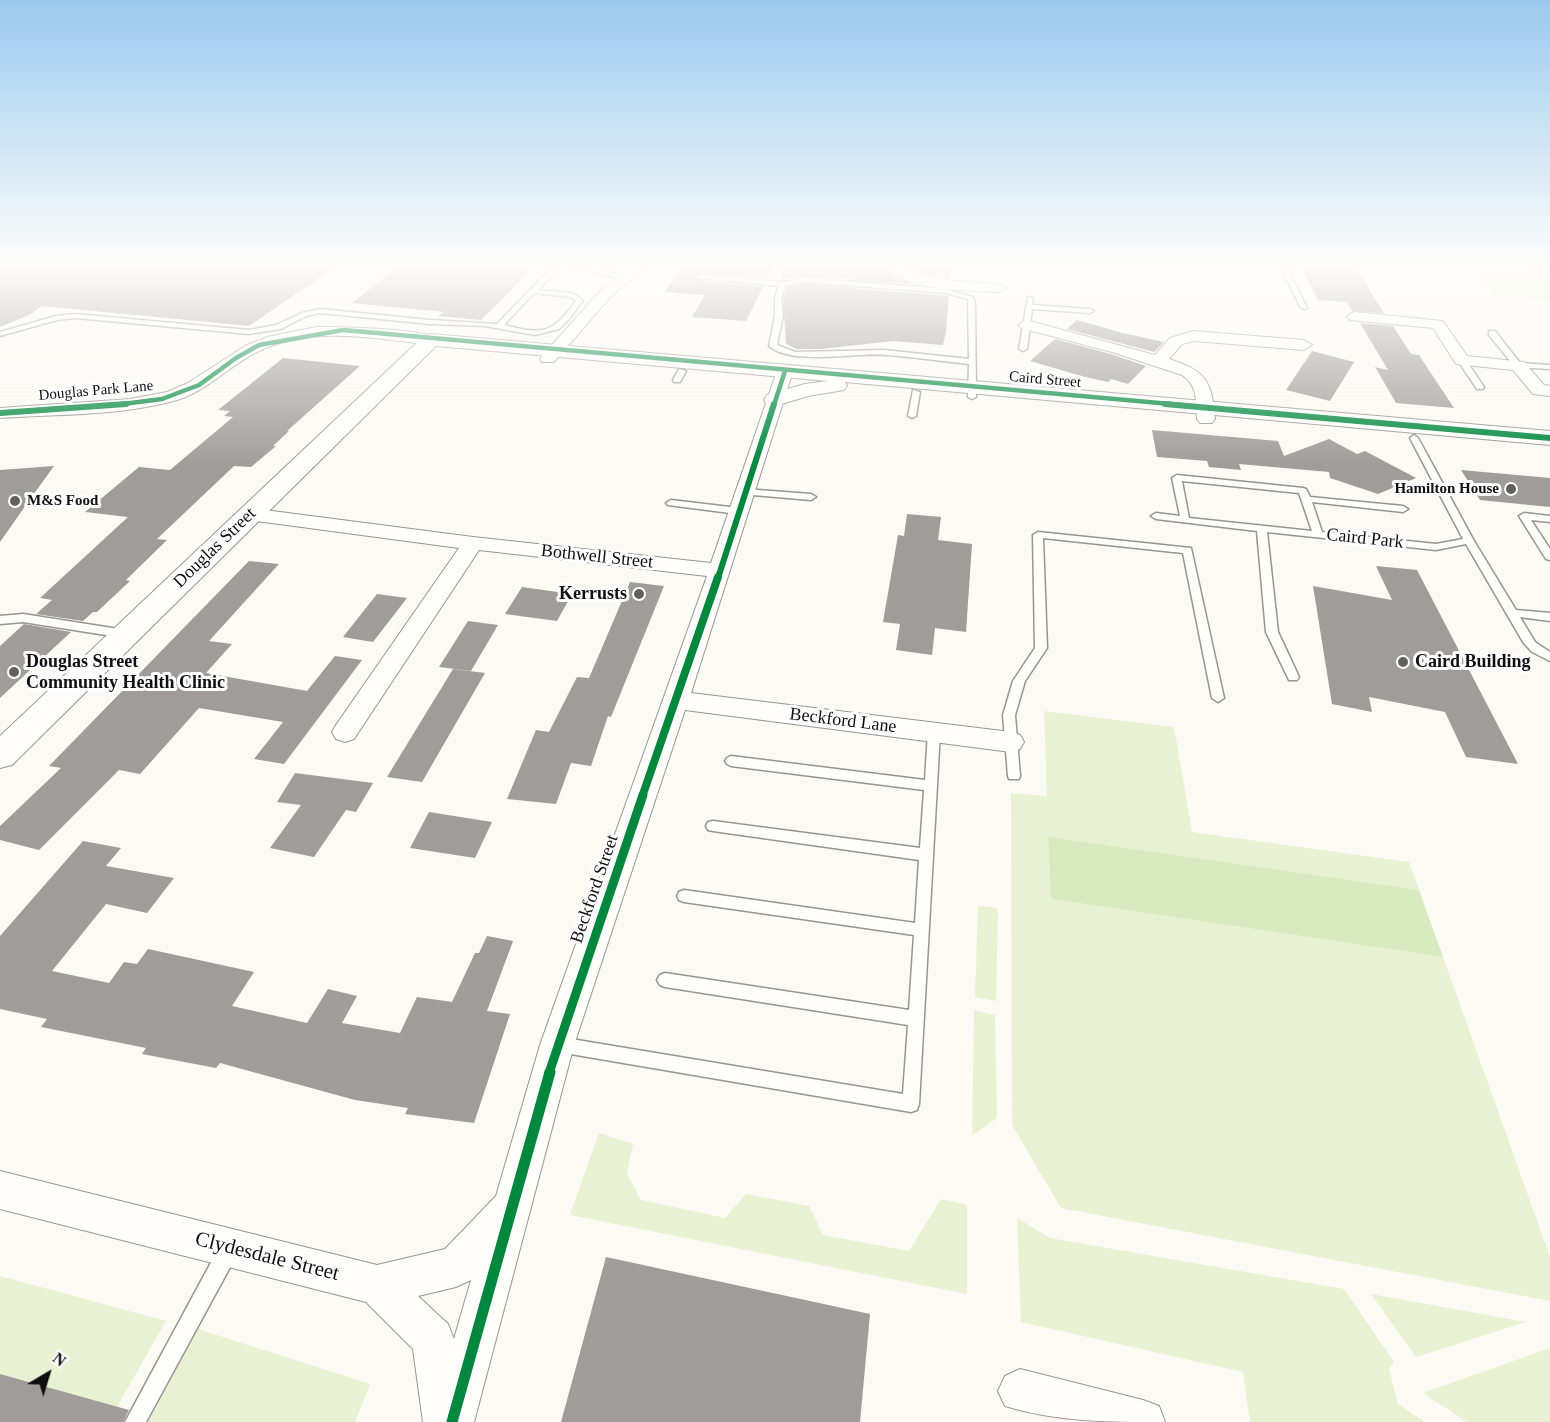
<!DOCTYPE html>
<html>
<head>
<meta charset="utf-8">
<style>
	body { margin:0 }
	#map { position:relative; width:1550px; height:1422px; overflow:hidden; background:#fcfaf4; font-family:"Times New Roman",serif }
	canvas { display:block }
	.north { position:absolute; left:18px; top:1344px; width:60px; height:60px; -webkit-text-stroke:4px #fff; paint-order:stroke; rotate:38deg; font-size:16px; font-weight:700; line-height:24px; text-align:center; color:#0f0f0f }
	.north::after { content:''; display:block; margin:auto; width:21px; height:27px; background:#0f0f0f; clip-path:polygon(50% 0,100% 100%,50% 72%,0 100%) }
</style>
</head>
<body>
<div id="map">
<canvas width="1550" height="1422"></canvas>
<div class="north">N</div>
</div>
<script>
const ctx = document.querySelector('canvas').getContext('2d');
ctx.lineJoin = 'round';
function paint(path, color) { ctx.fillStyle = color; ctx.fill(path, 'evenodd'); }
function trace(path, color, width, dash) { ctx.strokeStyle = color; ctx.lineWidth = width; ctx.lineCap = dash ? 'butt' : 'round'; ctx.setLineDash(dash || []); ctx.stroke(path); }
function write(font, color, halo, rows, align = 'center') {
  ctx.font = font + ' "Times New Roman",serif'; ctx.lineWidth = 6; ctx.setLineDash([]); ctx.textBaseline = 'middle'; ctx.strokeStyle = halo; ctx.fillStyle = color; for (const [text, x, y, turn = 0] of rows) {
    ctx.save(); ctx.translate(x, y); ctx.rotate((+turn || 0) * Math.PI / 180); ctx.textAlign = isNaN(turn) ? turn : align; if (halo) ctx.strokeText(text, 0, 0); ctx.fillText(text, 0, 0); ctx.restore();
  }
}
paint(new Path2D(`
	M1473,271l77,5v24l-55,-4z
	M1044,711l130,16 18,105 217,30 10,28 -371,-52 3,61 392,58 107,300v44l-489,-93 -49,-83 -1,-332 36,3z
	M978,906l20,2 -2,93 -21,-4z
	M974,1010l21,5 2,103 -25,18z
	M599,1133l34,11 -6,29 14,27 84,18 21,-24 63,12 14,29 86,16 32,-52 26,6v89l-397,-79z
	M1017,1218l33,20 294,51 50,73 -5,7 9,35 27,18h-175l-7,-50 -222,-50z
	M0,1276l166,45 -49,86 -117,-33z
	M1371,1294l155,28 -110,35z
	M198,1329l172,55 -15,38h-207z
	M1550,1348v74h-83l-44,-29z`), '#e8f2d3');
paint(new Path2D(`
	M1048,837l371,53 24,67 -392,-58z`), '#d9eac0');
paint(new Path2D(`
	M0,267h335l-86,59 -207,-20 -13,9 -29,12z
	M397,267h101l33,3 -50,50 -43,-4 6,-4 -92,-9z
	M681,267h91l-5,11 -67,-5 -5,4 3,3 65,7 -17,34 -54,-4 13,-22 -40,-3z
	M781,267h110l3,9 19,8 -110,-8 -21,4z
	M907,267h44l-1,11 -22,-3z
	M1302,267h53l29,46 -32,-2 -5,-9 -29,-2z
	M803,284l146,12 -3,35 -3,14 -50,-4 -72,8h-24l-11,-5 -3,-45 4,-11z
	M1077,320l46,13 41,9 -10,10 -87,-23z
	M1360,323l33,3 18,28 8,1 35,53 -58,-5 -21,-36 13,3z
	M1055,339l56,15 35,12 -18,18 -17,-5 -3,3 -27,-6 -51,-15z
	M1312,351l42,11 -24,39 -44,-11z
	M283,358l77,8 -73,65h2l-16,15h3l-25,21 -17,-1 -77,73 10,1 -41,40 4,1 -33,31h-4l-10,9 -47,-7 16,-14 -12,-2 88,-81 -43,-5 54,-45 31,3 63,-53 -9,-1 6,-5 -12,-1z
	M1152,430l126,11 6,15 45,-17 28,15 8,-3 51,27 -38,16 -48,-16 -1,-6 -90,-8 2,6 -32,-3 -2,-6 -50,-4z
	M54,466l-28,39 -26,37v-72z
	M1461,470l89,8v29l-70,-7z
	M907,514l34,3 -3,23 34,4 -6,88 -31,-4 -3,27 -36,-5 4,-26 -17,-2 15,-87 6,1z
	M249,561l30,3 -70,77 23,3 -26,29 101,18 28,-35 27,4 -78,104 -30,-5 29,-37 -84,-14 -59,66 -21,-4 -80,80 -39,-10v-14l61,-58 -12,-2z
	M1376,566l41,4 101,194 -52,-7 -21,-45 -76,-15 3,15 -40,-8 -19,-118 79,14z
	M630,582l34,4 -53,131 -3,-1 -17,50 -20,-3 -15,41 -49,-5 29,-69 13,2 28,-55 12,1z
	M522,587l50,7 -15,27 -52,-7z
	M377,594l30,4 -34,44 -30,-5z
	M468,621l30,4 -27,46 -32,-4z
	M24,624l47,8 -71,66v-52z
	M453,669l32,4 -63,109 -35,-5z
	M295,773l78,10 -17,29 -10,-2 -32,47 -44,-9 31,-43 -24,-3z
	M429,812l63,10 -17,36 -65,-10z
	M83,841l38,7 -15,18 68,12 -27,35 -41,-9 -54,67 57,12 15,-21 13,2 11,-15 106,23 -22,34 75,17 21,-34 29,7 -15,27 58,10 17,-36 35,5 23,-49h4l8,-17 26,5 -26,70 23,3 -36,109 -69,-9 3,-6 -53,-8 -135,-37 -4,5 -74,-14 4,-6 -105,-21 6,-8 -47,-10v-73z
	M606,1257l264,57 -10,108h-299z
	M0,1374l129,36 -6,12h-123z`), '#9f9c99');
const service = new Path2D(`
	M552,267h7l-21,23 34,3 11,7 -13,18 -11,11 -24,6 -50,-9 -55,-2 -110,-11 -14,3 -25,13 -32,5 -174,-16 -18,2 -57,16v-4l56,-16 19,-2 174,16 27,-5 26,-12 18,-4 110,11 67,4zM534,293l36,4 6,4c-24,33 -33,34 -72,24z
	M573,267l25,1 30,10 -3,2z
	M1281,267h6l20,41 -1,1 -5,-1z
	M700,275l85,7 18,-4 17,1 125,10 28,8 2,6 1,94 -4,2 -4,-2 1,-33c-28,-3 -55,-7 -83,-9 -30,-3 -93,11 -117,-9l6,-31v-16l3,-13 -80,-8 -1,-1zM803,282l142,11 23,6 1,60 -85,-9 -89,2 -18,-7 6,-30 -2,-16 4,-13z
	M1028,297l5,1 -1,7 58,4 4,2 -4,2 -58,-4 -5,40 -4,2 -4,-2z
	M1489,331h6l25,32 30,2v4l-35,-2 -26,-32z
	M1459,359h6l19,28 -1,2h-6l-19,-28z
	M679,369l7,2 -6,11h-6l-1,-2z
	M913,390l7,2 -4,24 -4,2 -4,-2z
	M1414,435l4,3 56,103 42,69 34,3v8l-30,-4 15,25 15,10v9l-18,-9 -9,-10 -57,-98 -30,6 -169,-18 11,100 21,45 -2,3h-8l-23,-48 -9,-101 -101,-12 -5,-3 5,-3 24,3 -8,-38 5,-3 126,13 3,1 4,8 93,9 5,3 -5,3 -91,-10 10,30 114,12 27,-5 -53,-101zM1182,481l117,12 13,38 -123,-13z
	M744,489l67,5 5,3 -5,3 -70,-6 -2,-2z
	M671,500l67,8 5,3 -5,3 -70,-9 -2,-2z
	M1524,513l26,3v6l-19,-2 19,29v11l-4,-1 -27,-43z
	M1038,532l153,16 33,150 -6,4 -6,-4 -29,-145 -140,-15 4,110 -22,33 -10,34 5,61 -1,3h-10l-1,-3 -5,-61 10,-34 22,-33 -2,-113z
	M23,614l102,16 6,4 -6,4 -102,-16 -23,2v-8z
	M934,727l4,2 2,3 -21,372 -2,6 -6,2 -358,-61 -2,-6 2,-6 6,-2 344,57 5,-69 -243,-38 -5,-2 -3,-5 3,-5 5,-2 244,37 5,-75 -230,-33 -5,-2 -2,-4 2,-4 5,-2 231,33 4,-63 -206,-29 -5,-1 -2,-4 2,-4 5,-1 207,27 4,-58 -193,-24 -4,-2 -2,-3 2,-3 4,-2 194,24 3,-48 2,-3z
	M228,1242l7,2 2,7 -2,7 -89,164h-21l96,-178z`);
const minor = new Path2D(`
	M632,267h16l-36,28 -58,67h-12l-2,-3 2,-3 60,-67z
	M893,267c15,0 24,9 40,11 22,4 45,4 67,6l7,4 -7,4c-35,-2 -73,0 -105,-18z
	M1527,267h23v5l-16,-1z
	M1355,312l88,9 24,35 57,6 20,23 6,1v10l-17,-2 -20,-24 -57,-6 -23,-36 -83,-8 -3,-3 3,-3z
	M1026,320l129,35 15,-17 23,-7 111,9 8,5 -8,5 -110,-9 -12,3 -13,15c37,12 43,22 46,60l-3,4h-12l-3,-4c-1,-18 1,-33 -15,-44l-70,-23 -91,-24 -3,-3z
	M317,327c19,0 112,1 122,13l-8,5c-57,-7 -122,-20 -176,8 -27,14 -48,38 -78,47 -56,16 -119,14 -177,18v-10l130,-9 37,-7 21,-9 57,-37 22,-9z
	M785,366l8,5 -102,322 320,39 9,3 4,7 -4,7 -9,3 -326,-42 -111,335 -100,377h-51l-10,-73 -47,-47 -366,-93v-38l377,94 68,-16 51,-53 44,-151 167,-469 -228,-26 -125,189 -9,3 -9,-3 -4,-7 4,-7 123,-177 -210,-28 -7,-2 -3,-4 3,-4 7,-2 224,29 238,26 66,-192zM471,1280l-17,59 -6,-15 -30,-28 38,-9z
	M1020,1369l123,31 16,6 6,16c-56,0 -108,0 -160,-16l-7,-15 7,-15z`);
const tertiary = new Path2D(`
	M431,334l1119,97v14l-705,-63 2,4 -3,4 -36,6 -33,10 -8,-1 -3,-5 3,-5 38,-11 23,-3 -392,-35 -424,419 -12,3v-32l424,-400z`);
trace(service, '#969592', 3);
trace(minor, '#969592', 2);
trace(tertiary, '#969592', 2);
paint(service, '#fffefd');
paint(minor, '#fffefd');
paint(tertiary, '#fffefd');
trace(new Path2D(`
	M115,405l47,-6 37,-14 37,-27 23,-13 84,-15 839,75
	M774,405l11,-34`), '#00873e', 4.5);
trace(new Path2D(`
	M1165,404l385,34
	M0,413l126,-9
	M718,578l56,-174`), '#00873e', 6);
trace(new Path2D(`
	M642,797l76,-220`), '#00873e', 8);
trace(new Path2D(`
	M549,1073l94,-278`), '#00873e', 9);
trace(new Path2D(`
	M452,1422l98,-350`), '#00873e', 11);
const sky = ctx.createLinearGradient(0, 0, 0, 466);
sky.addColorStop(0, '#9bcaee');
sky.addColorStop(0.57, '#fefdfa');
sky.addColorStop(1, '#fefdfa00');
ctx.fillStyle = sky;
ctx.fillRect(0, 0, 1550, 466);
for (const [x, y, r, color] of [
	[1511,489,6,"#62615f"],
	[15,501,6,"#62615f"],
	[639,594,6,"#62615f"],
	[1403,662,6,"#62615f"],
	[14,672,6,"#62615f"]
]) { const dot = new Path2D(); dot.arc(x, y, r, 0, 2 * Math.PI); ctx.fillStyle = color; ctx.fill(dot); trace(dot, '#fff', 2); }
write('15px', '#0f0f0f', '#fff', [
	["Caird Street",1045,380,5],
	["Douglas Park Lane",96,391,-5]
]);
write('bold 15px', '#0f0f0f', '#fff', [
	["Hamilton House",1499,489],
	["M&S Food",27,501,"left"]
], 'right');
write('18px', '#0f0f0f', '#fff', [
	["Caird Park",1365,539,6],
	["Douglas Street",215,548,-44],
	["Bothwell Street",597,557,6],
	["Beckford Lane",843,721,7],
	["Beckford Street",595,889,-71]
]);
write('bold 18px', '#0f0f0f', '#fff', [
	["Kerrusts",627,594,"right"],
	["Douglas Street",26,662],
	["Community Health Clinic",26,683],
	["Caird Building",1415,662]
], 'left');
write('21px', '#0f0f0f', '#fff', [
	["Clydesdale Street",267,1257,14]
]);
</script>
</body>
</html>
